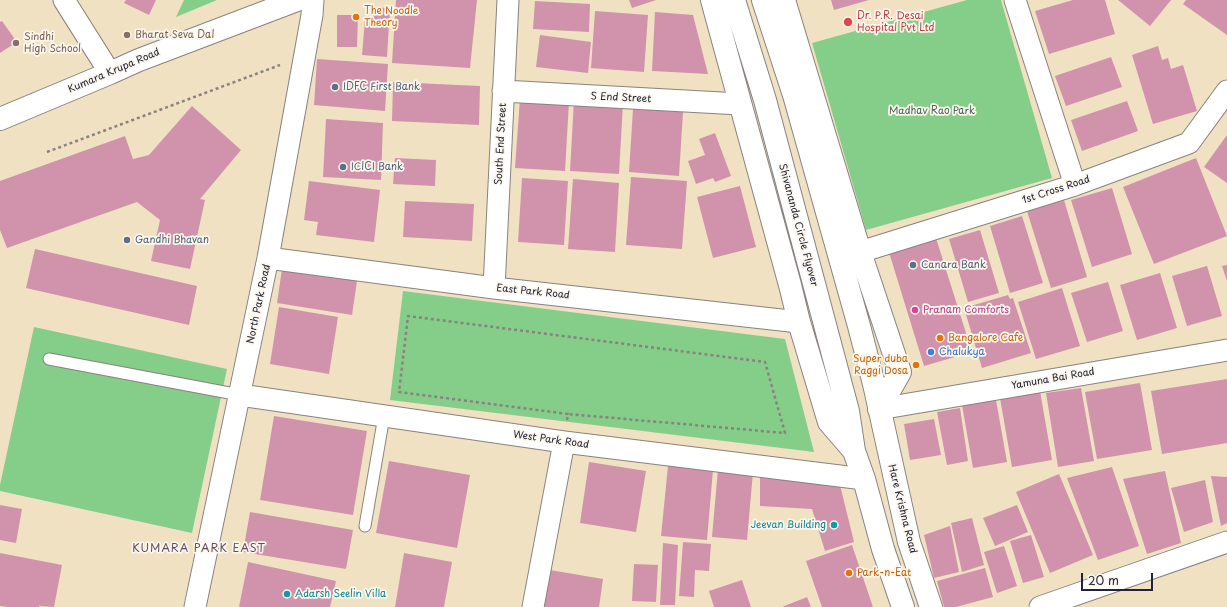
<!DOCTYPE html>
<html>
<head>
<meta charset="utf-8">
<style>
	body { margin:0 }
	#map { position:relative; width:1227px; height:607px; overflow:hidden; background:#f0e1c3; font-family:"Playpen Sans",sans-serif }
	canvas { display:block }
	.scale { position:absolute; left:1081px; top:573px; width:72px; height:18px; box-sizing:border-box; border:2px solid #22223b; border-top:0; padding-left:5px; font-size:12px; line-height:14px; white-space:nowrap; color:#22223b; -webkit-text-stroke:3px #fbf7ec; paint-order:stroke }
</style>
</head>
<body>
<div id="map">
<canvas width="1227" height="607"></canvas>
<div class="scale">20 m</div>
</div>
<script>
const ctx = document.querySelector('canvas').getContext('2d');
ctx.lineJoin = 'round';
function paint(path, color) { ctx.fillStyle = color; ctx.fill(path, 'evenodd'); }
function trace(path, color, width, dash) { ctx.strokeStyle = color; ctx.lineWidth = width; ctx.lineCap = dash ? 'butt' : 'round'; ctx.setLineDash(dash || []); ctx.stroke(path); }
function write(font, color, halo, rows, align = 'center') {
  ctx.font = font + ' "Playpen Sans",sans-serif'; ctx.lineWidth = 3.5; ctx.setLineDash([]); ctx.textBaseline = 'middle'; ctx.strokeStyle = halo; ctx.fillStyle = color; for (const [text, x, y, turn = 0] of rows) {
    ctx.save(); ctx.translate(x, y); ctx.rotate((+turn || 0) * Math.PI / 180); ctx.textAlign = isNaN(turn) ? turn : align; if (halo) ctx.strokeText(text, 0, 0); ctx.fillText(text, 0, 0); ctx.restore();
  }
}
paint(new Path2D(`
	M184,0h33l-41,17z
	M967,0h34l51,178 -186,52 -54,-187z
	M403,291l382,48 29,113 -424,-52z
	M34,327l193,42 -35,164 -192,-42v-6z`), '#85ce8a');
paint(new Path2D(`
	M126,0h30l-7,15 -25,-12z
	M396,0h81l-7,68 -78,-5z
	M629,0h27l-24,8z
	M831,0h38l-35,10z
	M1073,0h32l10,34 -66,20 -14,-43z
	M1118,0h53l-21,26z
	M1186,0h41v35l-44,-31z
	M535,1l55,3 -1,28 -56,-3z
	M374,7l16,1 -3,49 -25,-2 3,-36 8,1z
	M595,11l53,4 -4,57 -53,-4z
	M655,12l38,3 15,59 -56,-3z
	M337,15h21l-1,32h-20z
	M2,21l15,21 -17,11v-31z
	M540,35l51,7 -3,31 -52,-6z
	M1158,46l4,14 6,-2 3,11 12,-4 14,46 -44,13 -21,-69z
	M1111,57l11,30 -56,19 -11,-30z
	M317,59l71,5 -3,47 -71,-6z
	M393,82l87,4 -1,39 -87,-4z
	M520,98l49,4 -4,69 -50,-3z
	M574,100l49,3 -4,71 -49,-3z
	M1127,101l11,30 -56,20 -11,-31z
	M192,106l49,44 -41,49 5,1 -15,69 -39,-8 9,-41 -23,-18 -130,46 -7,-18v-49l125,-45 8,23 16,-4z
	M633,109l50,3 -4,64 -50,-4z
	M326,119l57,4 -2,57 -58,-3z
	M715,133l16,43 -16,6 -2,-4 -17,6 -8,-23 17,-6 -6,-16z
	M1227,135v48l-23,-16z
	M395,158l41,2 -1,26 -42,-2z
	M1196,158l31,78 -73,28 -31,-77z
	M631,177l56,4 -5,68 -56,-4z
	M522,178l46,3 -4,64 -46,-3z
	M573,179l46,4 -4,69 -47,-3z
	M309,181l71,9 -6,52 -58,-7 2,-13 -14,-2z
	M740,186l16,61 -43,11 -16,-61z
	M1112,188l20,66 -40,13 -21,-67z
	M1064,200l23,77 -36,11 -24,-77z
	M405,201l69,3 -2,37 -69,-4z
	M1022,216l21,67 -33,10 -20,-67z
	M980,230l19,63 -31,9 -19,-63z
	M935,235l37,117 -48,14 -36,-117z
	M35,249l162,37 -8,39 -163,-37z
	M1227,265v16l-5,-15z
	M1207,266l15,50 -35,10 -15,-50z
	M282,269l75,12 -5,34 -75,-12z
	M1160,273l17,55 -40,12 -17,-55z
	M1108,282l15,49 -36,11 -16,-49z
	M1062,288l18,58 -44,13 -18,-57z
	M1008,295l2,4 3,-1 18,55 -49,15 -18,-60z
	M279,307l59,10 -9,57 -59,-10z
	M1227,379v64l-65,11 -11,-63z
	M1140,383l12,67 -55,9 -12,-67z
	M1081,388l13,73 -36,6 -12,-74z
	M1040,391l12,69 -40,7 -12,-69z
	M996,400l11,62 -34,6 -11,-63z
	M960,408l8,53 -21,4 -10,-53z
	M274,416l93,15 -14,84 -93,-15z
	M934,419l7,36 -31,5 -6,-36z
	M389,461l81,14 -13,73 -81,-15z
	M589,462l57,9 -10,61 -56,-9z
	M668,466l45,4 -6,70 -46,-4z
	M1112,467l27,79 -41,14 -31,-82z
	M718,469l35,3 -6,68 -35,-3z
	M1165,471l16,72 -34,11 -24,-75z
	M1059,474l34,81 -43,18 -34,-81z
	M1211,476l16,1v46l-6,3z
	M760,477l77,5 4,7 13,53 -29,9 -13,-42 -52,-3z
	M1205,480l8,42 -29,10 -13,-44z
	M0,505l22,4 -6,34 -16,-3z
	M1017,505l11,27 -33,14 -12,-28z
	M250,512l103,18 -7,39 -103,-17z
	M972,518l12,47 -22,7 -11,-49z
	M950,526l9,46 -25,6 -10,-43z
	M1031,535l13,42 -21,6 -13,-42z
	M683,542l28,2 -2,27 -14,-1 -1,27 -15,-1z
	M663,543l15,2 -3,60h-15z
	M852,545l21,62h-51l-16,-46z
	M1004,546l13,40 -20,7 -13,-41z
	M0,553l62,12 -8,42 -15,-1v1h-31l-8,-1z
	M404,553l48,9 -8,45h-49z
	M248,562l88,19 -6,26h-91z
	M634,564l24,1 -2,37 -24,-1z
	M985,568l8,29 -37,10h-12l-7,-26z
	M550,570l53,9 -4,28h-55z
	M742,580l9,27h-37l-5,-16z
	M807,597l4,10h-29z`), '#d193ac');
const service = new Path2D(`
	M49,359l191,36
	M365,526l19,-110`);
const minor = new Path2D(`
	M64,0l46,73
	M1015,0l60,185
	M503,91l237,13
	M860,252l215,-67 114,-42 38,-52
	M268,258l226,30 305,34
	M494,288l14,-288
	M240,395l324,47 300,37
	M879,409l348,-59
	M195,607l73,-349 44,-243 1,-15
	M533,607l31,-165
	M1040,607l187,-65`);
const tertiary = new Path2D(`
	M0,119l110,-46 29,-13 158,-60`);
const secondary = new Path2D(`
	M712,0l78,285 9,37 30,100 25,29
	M734,0l31,100 83,311 6,40 10,28 19,70 20,58
	M763,0l31,95 65,231 15,58 35,158 22,65
	M784,0l76,252 40,120 -21,37`);
trace(service, '#89827f', 13);
trace(minor, '#89827f', 23);
trace(tertiary, '#89827f', 24);
trace(secondary, '#89827f', 24);
trace(new Path2D(`
	M47,152l233,-87
	M567,420l1,-6 -169,-22 9,-76 357,46 20,71 -217,-19`), '#89827f', 2.5, [3, 3]);
trace(service, '#fff', 11);
trace(minor, '#fff', 21);
trace(tertiary, '#fff', 22);
trace(secondary, '#fff', 22);
for (const [x, y, r, color] of [
	[356,17,4,"#e8710a"],
	[848,22,5,"#e0444e"],
	[127,35,4,"#8d6e63"],
	[16,43,4,"#8d6e63"],
	[335,87,4,"#5c6f8a"],
	[343,167,4,"#5c6f8a"],
	[127,240,4,"#5c6f8a"],
	[913,265,4,"#5c6f8a"],
	[915,310,4,"#d1479c"],
	[940,338,4,"#e8710a"],
	[931,352,4,"#3f7fe0"],
	[916,365,4,"#e8710a"],
	[834,525,4,"#0f9aa8"],
	[849,573,4,"#e8710a"],
	[287,594,4,"#0f9aa8"]
]) { const dot = new Path2D(); dot.arc(x, y, r, 0, 2 * Math.PI); ctx.fillStyle = color; ctx.fill(dot); trace(dot, '#fbf7ec', 1.5); }
write('10px', '#c56008', '#fbf7ec', [
	["The Noodle",364,11],
	["Theory",364,23],
	["Bangalore Cafe",948,338],
	["Super duba",908,359,"right"],
	["Raggi Dosa",908,371,"right"],
	["Park-n-Eat",857,573]
], 'left');
write('10px', '#be3a42', '#fbf7ec', [
	["Dr. P.R. Desai",857,16],
	["Hospital Pvt Ltd",857,28]
], 'left');
write('10px', '#785e54', '#fbf7ec', [
	["Bharat Seva Dal",135,35],
	["Sindhi",24,37],
	["High School",24,49]
], 'left');
write('10px', '#22223b', '#fbf7ec', [
	["Kumara Krupa Road",114,71,-23],
	["S End Street",621,98,3],
	["South End Street",501,144,-87],
	["1st Cross Road",1056,190,-18],
	["Shivananda Circle Flyover",798,225,75],
	["East Park Road",533,292,6],
	["North Park Road",259,304,-78],
	["Yamuna Bai Road",1053,379,-10],
	["West Park Road",551,440,8],
	["Hare Krishna Road",902,509,76]
]);
write('10px', '#4e5e75', '#fbf7ec', [
	["IDFC First Bank",343,87],
	["ICICI Bank",351,167],
	["Gandhi Bhavan",135,240],
	["Canara Bank",921,265]
], 'left');
write('10px', '#455e57', '#fbf7ec', [
	["Madhav Rao Park",932,111]
]);
write('10px', '#b23c85', '#fbf7ec', [
	["Pranam Comforts",923,310]
], 'left');
write('10px', '#366cbe', '#fbf7ec', [
	["Chalukya",939,352]
], 'left');
write('10px', '#0d838f', '#fbf7ec', [
	["Jeevan Building",826,525],
	["Adarsh Seelin Villa",295,594,"left"]
], 'right');
ctx.letterSpacing = '1px';
write('11px', '#5f4a63', '#fbf7ec', [
	["KUMARA PARK EAST",199,549]
]);
ctx.letterSpacing = '0px';
</script>
</body>
</html>
